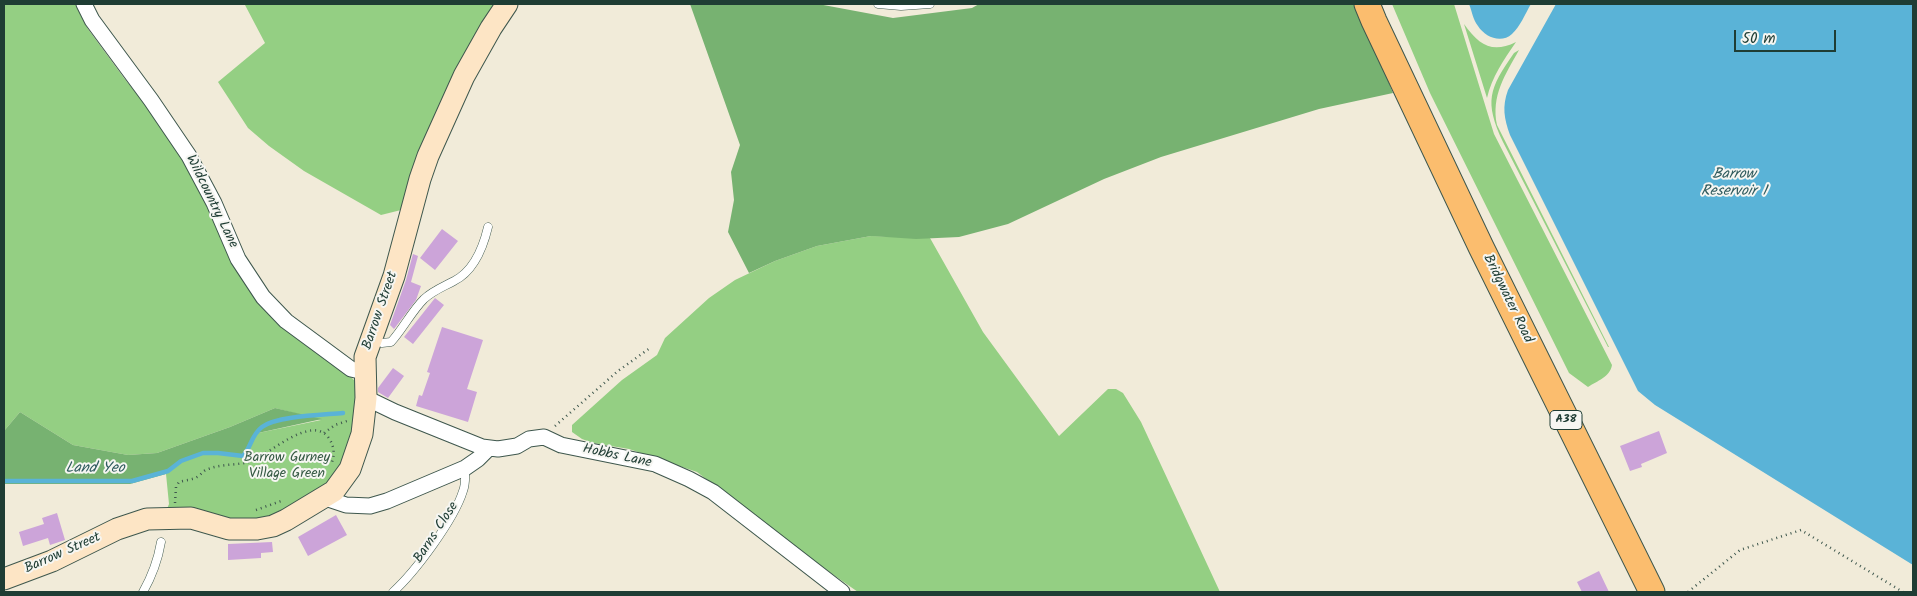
<!DOCTYPE html>
<html>
<head>
<meta charset="utf-8">
<style>
	body { margin:0 }
	#map { position:relative; width:1917px; height:596px; overflow:hidden; background:#f1ebd9; font-family:Kalam,sans-serif }
	canvas { display:block }
	.frame { position:absolute; inset:0; border:5px solid #1f3d34; pointer-events:none }
	.scale { position:absolute; left:1734px; top:30px; width:102px; height:22px; box-sizing:border-box; border:2px solid #1f3d34; border-top:0; padding-left:6px; font-size:15px; line-height:18px; white-space:nowrap; color:#1f3d34; -webkit-text-stroke:4px #f6f6f2; paint-order:stroke }
</style>
</head>
<body>
<div id="map">
<canvas width="1917" height="596"></canvas>
<div class="frame"></div>
<div class="scale">50 m</div>
</div>
<script>
const ctx = document.querySelector('canvas').getContext('2d');
ctx.lineJoin = 'round';
function paint(path, color) { ctx.fillStyle = color; ctx.fill(path, 'evenodd'); }
function trace(path, color, width, dash) { ctx.strokeStyle = color; ctx.lineWidth = width; ctx.lineCap = dash ? 'butt' : 'round'; ctx.setLineDash(dash || []); ctx.stroke(path); }
function write(font, color, halo, rows, align = 'center') {
  ctx.font = font + ' Kalam,sans-serif'; ctx.lineWidth = 4; ctx.setLineDash([]); ctx.textBaseline = 'middle'; ctx.strokeStyle = halo; ctx.fillStyle = color; for (const [text, x, y, turn = 0] of rows) {
    ctx.save(); ctx.translate(x, y); ctx.rotate((+turn || 0) * Math.PI / 180); ctx.textAlign = isNaN(turn) ? turn : align; if (halo) ctx.strokeText(text, 0, 0); ctx.fillText(text, 0, 0); ctx.restore();
  }
}
paint(new Path2D(`
	M4,4h72l12,25 36,49 37,46 31,50 43,88 123,122 1,29 -17,56 -36,34 -50,20 -91,-9 4,-10 -3,-30 16,-12 20,-8 46,1 4,-16 6,-6 63,-13 -46,-12 -45,19 -73,26 -29,2 -55,-10 -53,-33 -16,19z
	M246,4h253l-94,205 -24,6 -77,-44 -35,-25 -21,-18 -30,-46 47,-39 -20,-38z
	M1392,4h62l40,130 118,231c-2,12 -15,16 -24,22l-19,-14 -139,-280z
	M1464,24c15,21 28,30 52,18 -13,19 -24,35 -29,56z
	M1519,50c-14,25 -28,46 -22,75l112,222h-1l-105,-205c-19,-41 -14,-53 11,-89z
	M871,236l59,2 53,94 76,104 49,-47h8l7,4 18,29 79,170h-362l-63,-44 -98,-76 -68,-23 -36,-6 -11,-4 -10,-7v-7l50,-45 35,-25 8,-17 44,-40 26,-18 40,-19 42,-15z`), '#94cf83');
paint(new Path2D(`
	M690,4h128l75,14 79,-10 7,-4h378l36,89 -74,16 -158,48 -57,22 -96,45 -49,13 -43,2 -45,-3 -54,10 -42,15 -26,12 -21,-41 6,-32 -3,-28 9,-27z
	M275,408l47,11 -64,14c-10,6 -6,18 -12,24l-27,-3h-17l-20,8 -16,12 -36,10h-126v-53l16,-19 53,33 55,10 29,-2 73,-26z`), '#77b271');
paint(new Path2D(`
	M1469,4h62c-6,10 -11,23 -19,30 -11,10 -27,3 -34,-8 -5,-6 -6,-15 -9,-22z
	M1556,4h357v561l-258,-160 -17,-14 -128,-256c-6,-17 -8,-28 -2,-45z`), '#5ab3d7');
trace(new Path2D(`
	M4,481h128l36,-10 13,-10 22,-8h15l25,3c8,-8 8,-21 19,-29 15,-11 61,-12 81,-14`), '#5ab3d7', 4.5);
paint(new Path2D(`
	M442,229l16,12 -23,29 -15,-12z
	M413,254l5,2 -7,26 10,4 -5,14 -22,29 -4,-4 16,-45z
	M435,298l9,7 -31,39 -9,-7z
	M442,327l41,13 -16,49 10,3 -9,30 -52,-16 3,-11 3,1 8,-23 -3,-1z
	M393,368l11,8 -16,22 -10,-6v-4z
	M1659,431l8,22 -26,11 1,3 -12,4 -10,-25z
	M57,513l8,27 -15,5 -2,-7 -25,8 -4,-14 25,-8 -2,-6z
	M336,515l11,20 -39,21 -10,-19z
	M272,542l1,10 -12,1v5l-33,2v-16z
	M1599,571l10,21h-27l-5,-10z`), '#cca4d9');
const service = new Path2D(`
	M878,4l23,2 29,-2
	M373,340l9,3 9,-1c12,-13 20,-30 33,-43 10,-9 19,-12 30,-18 20,-10 29,-33 34,-54
	M143,592c9,-16 15,-32 18,-50
	M393,592c22,-20 61,-72 70,-101 3,-7 2,-16 2,-23`);
const minor = new Path2D(`
	M84,4l8,16 59,80 38,56 25,47 24,56 25,38 23,24 38,28 27,20 13,3
	M366,398l29,14 87,35 16,2 19,-3 12,-7 15,-2 17,8 94,19 34,15 24,13 129,100
	M325,498l21,7 24,1 17,-5 78,-33 13,-9 11,-11`);
const secondary = new Path2D(`
	M4,579l48,-18 65,-32 30,-10 44,-1 38,11h28l16,-3 13,-6 48,-29 16,-22 12,-35 4,-36 -1,-41 29,-81 26,-97 8,-23 36,-80 27,-48 16,-24`);
const trunk = new Path2D(`
	M1367,4l7,17 107,226 171,345`);
trace(service, '#3e574d', 9);
trace(minor, '#3e574d', 17);
trace(secondary, '#3e574d', 23);
trace(trunk, '#3e574d', 27);
trace(new Path2D(`
	M555,426l63,-55 32,-23
	M324,433l11,-8 12,-4
	M175,503l1,-16 3,-5c6,-2 13,-2 18,-5 4,-2 6,-6 9,-7 15,-7 32,-4 46,-9 17,-7 59,-46 76,-24 6,8 7,16 4,25
	M256,510l28,-10
	M1688,592l52,-42 61,-20 102,62`), '#3e574d', 2.5, [1, 4]);
trace(service, '#fff', 8);
trace(minor, '#fff', 15);
trace(secondary, '#fde5c5', 21);
trace(trunk, '#fbbd6e', 25);
for (const [x, y, w] of [
	[1566,420,32]
]) { const box = new Path2D(); box.roundRect(x - w / 2, y - 9.5, w, 19, 4); ctx.fillStyle = '#f6f6f2'; ctx.fill(box); trace(box, '#1f3d34', 1); }
write('bold 12px', '#1f3d34', null, [
	["A38",1566,420]
]);
write('14px', '#1f3d34', '#f6f6f2', [
	["Wildcountry Lane",211,202,64],
	["Bridgwater Road",1507,299,64],
	["Barrow Street",381,311,-71],
	["Hobbs Lane",617,457,12],
	["Barns Close",437,533,-57],
	["Barrow Street",63,554,-24]
]);
write('14px', '#365a44', '#f6f6f2', [
	["Barrow Gurney",287,459],
	["Village Green",287,475]
]);
write('italic 15px', '#2e5a5d', '#f6f6f2', [
	["Barrow",1734,175],
	["Reservoir 1",1734,192],
	["Land Yeo",95,469]
]);
</script>
</body>
</html>
